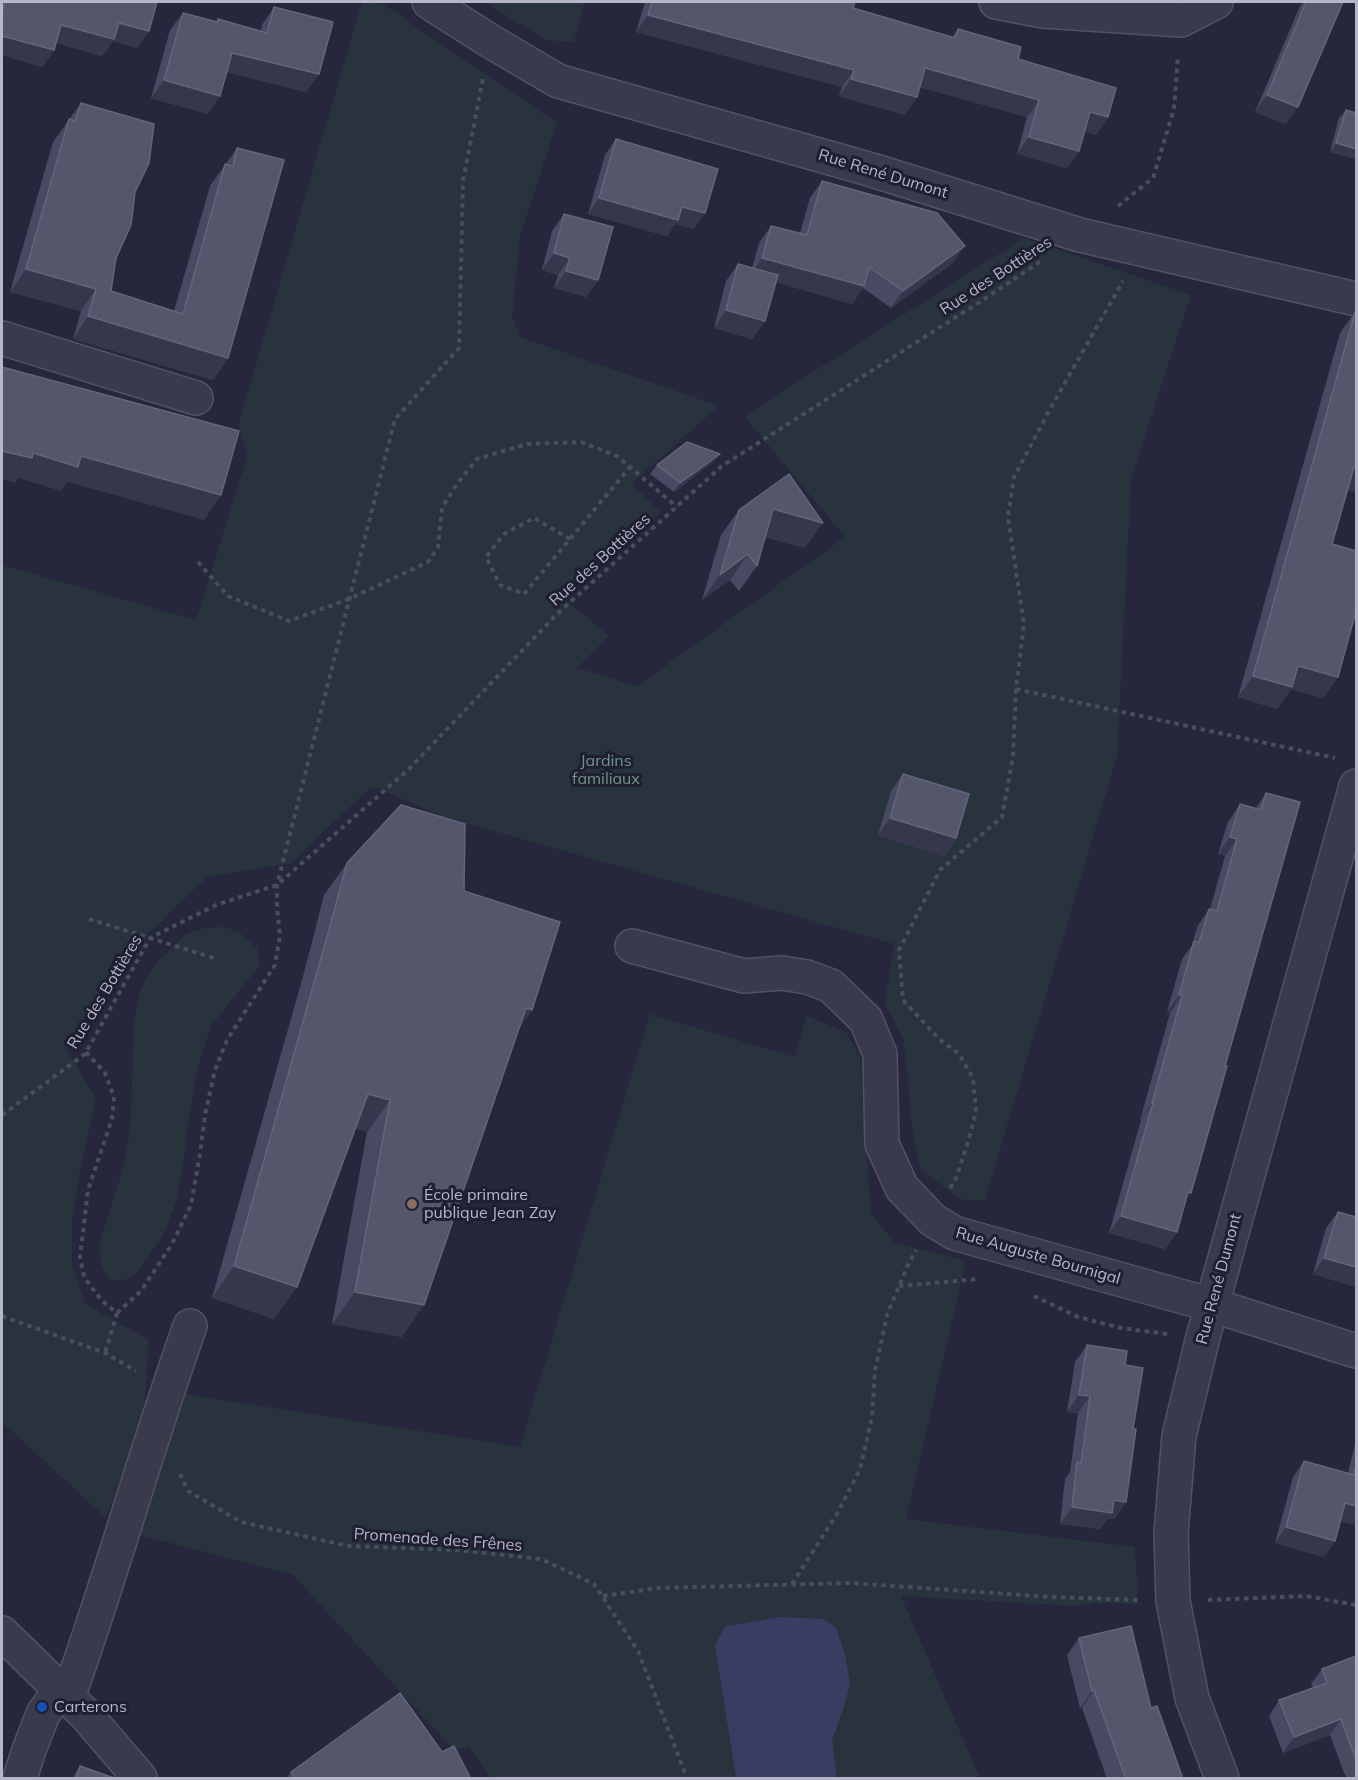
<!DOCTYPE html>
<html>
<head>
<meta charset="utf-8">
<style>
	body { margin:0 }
	#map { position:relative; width:1358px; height:1780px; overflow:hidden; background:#26273c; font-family:Mulish,sans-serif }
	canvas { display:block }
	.frame { position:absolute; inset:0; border:3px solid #b5b6c7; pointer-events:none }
</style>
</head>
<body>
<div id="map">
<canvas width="1358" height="1780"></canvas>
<div class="frame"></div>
</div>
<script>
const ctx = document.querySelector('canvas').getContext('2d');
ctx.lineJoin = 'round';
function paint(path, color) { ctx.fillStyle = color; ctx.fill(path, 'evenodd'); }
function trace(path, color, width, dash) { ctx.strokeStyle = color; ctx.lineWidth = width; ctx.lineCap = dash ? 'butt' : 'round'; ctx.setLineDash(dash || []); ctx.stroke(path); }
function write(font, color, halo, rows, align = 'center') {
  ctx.font = font + ' Mulish,sans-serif'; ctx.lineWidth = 6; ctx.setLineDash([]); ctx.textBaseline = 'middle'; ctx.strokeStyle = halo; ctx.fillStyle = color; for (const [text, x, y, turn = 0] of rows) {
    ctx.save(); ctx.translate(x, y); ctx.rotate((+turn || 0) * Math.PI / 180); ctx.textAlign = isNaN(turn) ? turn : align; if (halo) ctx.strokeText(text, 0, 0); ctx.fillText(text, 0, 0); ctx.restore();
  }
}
paint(new Path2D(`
	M362,2h18l177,121 -37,113 -8,80 8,21 199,69 -87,77 29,30 -99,84 47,39 -32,32 60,18 208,-149 -101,-121 280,-178 167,57 -60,183 -14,278 -132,444h-22l-42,-29 -8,-35 -9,-95 -19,-38 9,-59 -450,-127 -72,-31 -81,77 -84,14 -92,88 -49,83 30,51 -17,76 -7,48v41l13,40 64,36 -5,74 -38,104 -104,-96v-857l194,55 52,-166 -10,-28z
	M485,2h99l-10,40 -29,-2z
	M224,927l15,5 18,16 3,17 -49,61 -15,47 -9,57 -4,37 -7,35 -13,34 -27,38 -14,7 -13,-1 -7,-12 -3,-23 23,-73 6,-29 3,-28 3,-94 6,-31 16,-27 30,-29 19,-6z
	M650,1014l144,43 13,-41 40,17 13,26 11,154 24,30 71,18 -60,258 229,28 3,57 -39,-1 -24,3 -174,-10 79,182h-490l-21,-31 -15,3 -161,-175 -153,-40 38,-142 342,54z`), '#28333d');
paint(new Path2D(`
	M778,1617l45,2 13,9 9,26 5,29 -7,27 -11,30 5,38h-101l-21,-133 10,-18z`), '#3a3d62');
const minor = new Path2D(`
	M429,2l61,39 68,40 314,89 208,65 276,64
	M996,2l47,9 138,9 35,-18
	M2,338l194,60
	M632,946l112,30 38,-3 25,4 24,9 35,34 14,34 2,90 20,44 31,32 21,13 258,72 144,46
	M2,1633l84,82 54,63
	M68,1697c44,-122 78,-248 122,-371
	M20,1778l9,-28 14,-36 17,-24
	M1222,1778l-30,-80 -19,-97 -2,-68 8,-97 24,-99 153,-551`);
trace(minor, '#515264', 36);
trace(new Path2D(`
	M1118,206l35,-28 21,-69 4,-53
	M570,539l-36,-21 -30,16 -18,23 14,28 24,9 106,-127
	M198,562l30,34 61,25 60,-22 79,-37 10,-15 4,-39 15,-24 20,-25 50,-15 54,-2 36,14 60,51
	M1016,689l319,69
	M89,919l125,39
	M86,1052l19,21 9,24 -2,22 -24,71 -8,67 4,20 17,23 16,13 -12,40
	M2,1115l83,-61 65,-116 66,-33 61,-20 132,-116 148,-155 165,-148 267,-170 52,-35
	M950,1188l6,-10 12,-36 8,-30 -3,-34 -14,-24 -20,-15 -36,-39 -4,-50 41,-80 62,-53 11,-61 3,-67 8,-65 -16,-107 6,-40 36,-68 73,-128
	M899,1286l80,-7
	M1034,1296l44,21 43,11 46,6
	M117,1313l24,-22 31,-47 19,-39 9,-51 5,-39 10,-45 12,-30 48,-75 5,-30 -3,-27v-23l118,-466 64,-71 4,-167 20,-103
	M2,1316l103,37 31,18
	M180,1474l8,17 53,31 107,24 110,4 83,9 53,25 44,67 49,127
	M792,1584l45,-70 23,-45 12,-52 3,-46 12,-56 20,-48 9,-17
	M603,1596l55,-8 192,-5 201,14 87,3
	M1208,1600l98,-4 50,9`), '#45505a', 4, [4.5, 4.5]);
trace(minor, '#393a4c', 33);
paint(new Path2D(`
	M2,2h155l-8,29 -12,17 -24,-7 -11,15 -46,-13 -2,7 -12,17 -40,-12z
	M645,2h210l-2,6 99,29 6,-8 60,30 90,58 -12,18 -12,-4 -5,20 -12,17 -50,-14 10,-37 -107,-30 -3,10 -12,18 -66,-19 3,-9 -206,-55z
	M1303,2h40l-57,122 -31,-12 45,-106z
	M274,7l45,67 -13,18 -79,-20 -19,42 -57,-16 19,-68 13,-17 33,9 2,-3 43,12 1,-6z
	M81,103l54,89 -19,66 -5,33 63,20 36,-125 27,-38 -9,210 -15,22 -140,-41 8,-28 -71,-19 43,-150z
	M1346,110l10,49 -26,-7 9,-34z
	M616,139l78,90 -19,-5 -8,12 -79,-22 17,-59z
	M822,181l131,82 -62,45 -28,-20 -11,16 -76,-22 -11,39 -13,18 -38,-11 12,-47 12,-17 14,4 7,-25 12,-17 29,7 10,-35z
	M564,214l34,66 -12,17 -32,-9 4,-13 -16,-5 10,-39z
	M1355,312l-8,178 -15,54 6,133 -15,21 -32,-9 -14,20 -39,-12 102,-364z
	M713,462l-39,30 -24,-18 7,-9z
	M739,510l66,38 -40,-11 -8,29 -18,25 -9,-11 -28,20 19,-65z
	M903,774l53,64 -12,18 -66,-21 13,-44z
	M1266,793l-80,406 -9,33 -12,17 -56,-16 32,-113h-1l30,-107 -3,-1 15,-53 10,-14 5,-18 12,-18h1l15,-53 -7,-2 10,-32 12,-18 15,5z
	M347,863l117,28 68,119 -14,20 -116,307 -70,-13 35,-192 -12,-4 -81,191 -62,-21 93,-329 19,-74z
	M1338,1212l18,5v70l-43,-13 13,-46z
	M1087,1345l38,20 8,64 -7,73 -12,17 -6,-1 -8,11 -40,-5 5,-45 5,-7 8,-59 -11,-1 8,-50z
	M1356,1440v85l-16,-4 -5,20 -11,16 -49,-14 18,-66 11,-16 44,12z
	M1079,1638l72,70 32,71h-76l-25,-71h-2l-13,-53z
	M1356,1656v123h-8l-4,-6 -14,-38 -47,18 -14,-37 10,-16 34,-12 -2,-4 11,-15z
	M442,1752l29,27h-185l5,-7z
	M80,1766l37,13h-45z`), '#484a61');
paint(new Path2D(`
	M648,15l206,55 -12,17 -206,-55z
	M119,23l30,8 -12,17 -24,-7 -11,15 -52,-15 11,-16z
	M2,36l52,14 -12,17 -40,-12z
	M232,53l87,21 -13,18 -86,-22z
	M925,68l114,32 -12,17 -114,-32z
	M851,79l66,18 -12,18 -66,-19z
	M164,80l56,16 -12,18 -57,-16z
	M1267,95l31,12 -12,17 -31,-12z
	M1090,112l18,5 -12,18 -18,-6z
	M1029,137l50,14 -12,17 -50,-14z
	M1336,143l20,6v10l-26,-7z
	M599,198l83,9 23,6 -11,16 -19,-5 -8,12 -79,-22z
	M965,246l-12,17 -62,45 12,-17z
	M554,253l16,5 -12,17 -16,-5z
	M762,258l102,28 -12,18 -102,-29z
	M26,269l70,20 -15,22 -71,-19z
	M566,271l32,9 -12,17 -32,-9z
	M726,310l39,11 -13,18 -38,-11z
	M88,316l140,42 -15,22 -140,-41z
	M2,451l79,5 140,39 -17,25 -136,-38 -7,9 -43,-13 -3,5 -13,-4z
	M720,454l-7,8 -39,30 6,-9z
	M1354,467h2v26l-17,-5z
	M773,509l50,14 -18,25 -50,-14z
	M748,554l-18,26 -28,20 18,-25z
	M1298,666l40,11 -15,21 -32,-9 -14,20 -39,-12 15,-21z
	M890,818l66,20 -12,18 -66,-21z
	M1230,837l7,2 -12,17 -7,-2z
	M1179,995l3,1 -12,17 -3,-1z
	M526,1008l6,2 -22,32z
	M368,1094l22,6 -23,32 -21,-6z
	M1152,1103h1l-12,17h-1z
	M1121,1216l56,16 -12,17 -56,-16z
	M1324,1258l32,9v20l-43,-13z
	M234,1266l63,21 -23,32 -62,-21z
	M355,1292l69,13 -22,32 -70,-13z
	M1079,1395l11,1 -12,17 -11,-1z
	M1114,1500l12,2 -12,17 -6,-1 -8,11 -40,-5 12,-17z
	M1345,1503l11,3v19l-22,-6z
	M1286,1527l49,14 -11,16 -49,-14z
	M1094,1690l-12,18h-2l12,-17z
	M1341,1719l-11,16 -47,18 11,-16z`), '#36374d');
const building = new Path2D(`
	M5,2h152l-8,29 -30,-8 -5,16 -53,-14 -7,25 -52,-14v-23z
	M652,2h203l-2,6 102,30 3,-9 63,18 -3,12 98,29 -8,29 -18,-5 -11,39 -50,-14 10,-37 -114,-32 -8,29 -66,-18 3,-9 -206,-55z
	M1306,2h37l-45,105 -31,-12z
	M274,7l59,15 -14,52 -87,-21 -12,43 -56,-16 19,-67 34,9 1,-3 49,14z
	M81,103l73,21 -5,39 -14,29 -4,33 -15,33 -5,33 72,23 42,-150 8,2 4,-18 47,12 -56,198 -140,-42 8,-27 -70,-20 43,-150 6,2z
	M1346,110l10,3v36l-20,-6z
	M616,139l102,30 -13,44 -23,-6 -4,13 -79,-22z
	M822,181l115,32 28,33 -62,45 -34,-24 -5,19 -102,-28 9,-32 36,9z
	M564,214l49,13 -15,53 -32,-9 4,-13 -16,-5z
	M738,264l40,11 -13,46 -39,-11z
	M1355,312l1,1v154h-2l-22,77 24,7v60l-18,66 -40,-11 -6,21 -39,-11z
	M2,367l237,64 -18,64 -140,-39 -3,11 -45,-14 -1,5 -30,-7z
	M687,442l33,12 -40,29 -23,-18z
	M789,474l34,49 -50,-14 -16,57 -9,-12 -28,21 19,-65z
	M903,774l66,20 -13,44 -66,-20z
	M1266,793l34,9 -75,264h2l-36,127 -3,-1 -11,40 -56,-16 32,-113h-1l30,-107 -3,-1 15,-54 5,2 10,-34 8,2 20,-72 -7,-2 10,-33 21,6z
	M401,805l64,19 -1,67 96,31 -28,88 -6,-2 -102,297 -69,-13 35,-192 -22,-6 -71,193 -63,-21 93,-329 20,-74z
	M1338,1212l18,5v50l-32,-9z
	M1087,1345l40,6 -2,14 18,3 -10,61h3l-10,73 -12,-2 -2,13 -40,-6 5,-45 4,1 9,-67 -11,-1z
	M1304,1461l50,14 2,-10v41l-11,-3 -10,38 -49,-14z
	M1131,1626l20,82 6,-2 26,73h-57l-32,-89 -2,1 -13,-53z
	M1356,1656v104l-15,-41 -47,18 -15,-37 48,-17 -5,-14z
	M400,1693l42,59 12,-6 17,33h-175l-5,-7z
	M80,1766l37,13h-41z`);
paint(building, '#54566c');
trace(building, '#63657a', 1.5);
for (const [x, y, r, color] of [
	[412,1204,6,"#8d6e63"],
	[42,1707,6,"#1a4fb4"]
]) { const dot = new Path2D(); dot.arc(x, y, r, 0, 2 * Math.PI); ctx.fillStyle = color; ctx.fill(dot); trace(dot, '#1e1f31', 2); }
write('16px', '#b5b6c7', '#1e1f31', [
	["Rue René Dumont",883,174,17],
	["Rue des Bottières",996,276,-33],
	["Rue des Bottières",600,560,-42],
	["Rue des Bottières",105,992,-59],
	["Rue Auguste Bournigal",1038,1256,16],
	["Rue René Dumont",1219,1279,-75],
	["Promenade des Frênes",438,1540,4]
]);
write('16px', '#6e9686', '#1e1f31', [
	["Jardins",606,761],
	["familiaux",606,779]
]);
write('16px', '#b5b6c7', '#1e1f31', [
	["École primaire",424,1195],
	["publique Jean Zay",424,1213],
	["Carterons",54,1707]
], 'left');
</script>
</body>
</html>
